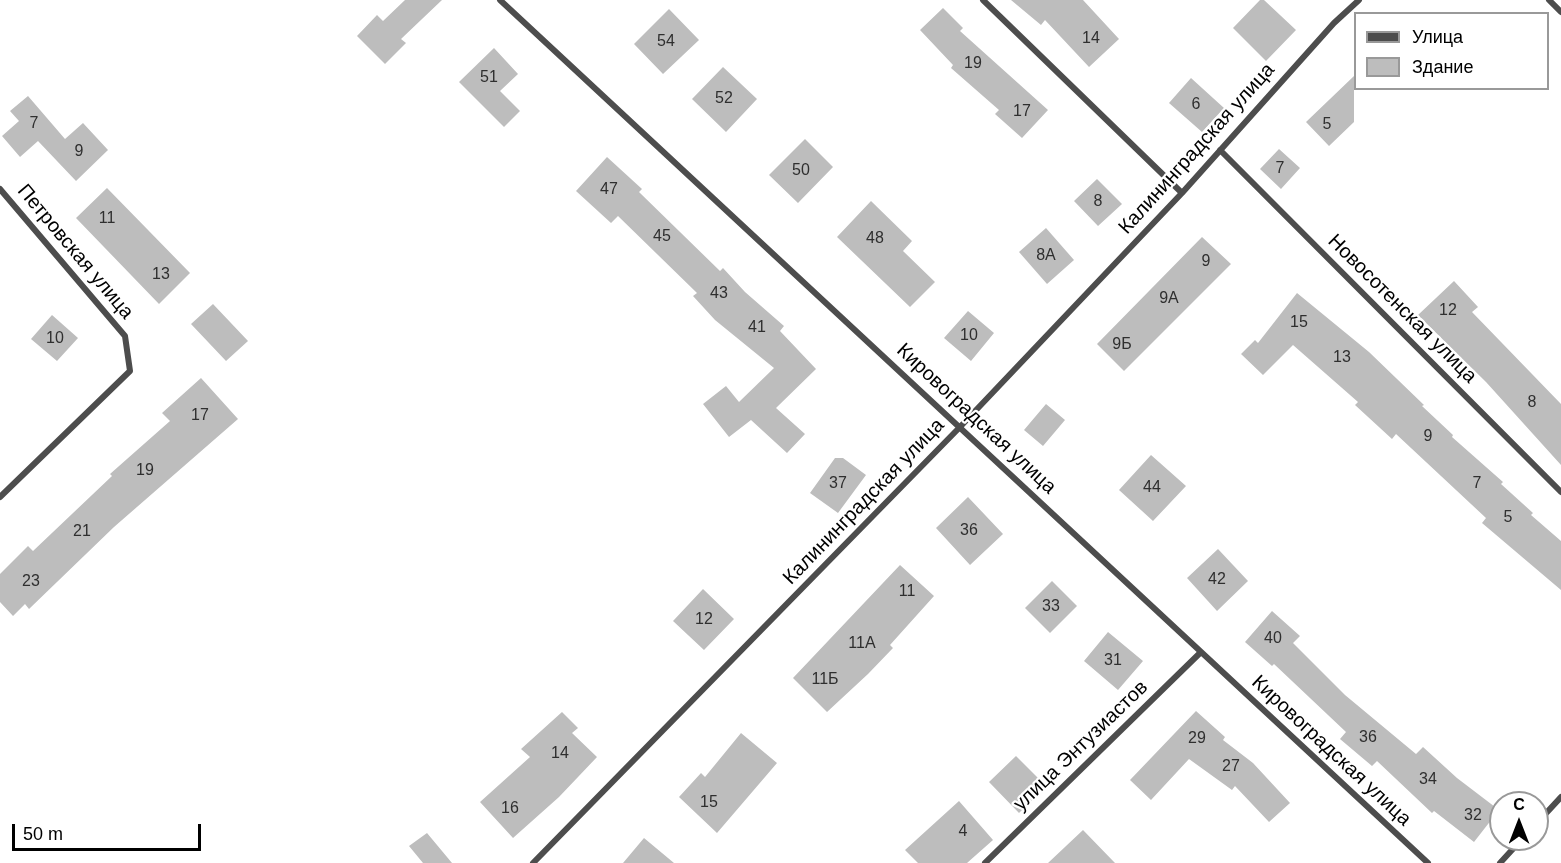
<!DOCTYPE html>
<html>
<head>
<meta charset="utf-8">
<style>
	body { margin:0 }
	#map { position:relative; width:1561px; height:863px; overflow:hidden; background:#fff; font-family:Arial,sans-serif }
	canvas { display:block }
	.legend { position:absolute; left:1354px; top:12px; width:195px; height:78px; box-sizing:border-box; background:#fff; border:2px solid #999; margin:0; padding:8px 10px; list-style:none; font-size:18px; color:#000 }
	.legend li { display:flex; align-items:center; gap:12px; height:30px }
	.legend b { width:30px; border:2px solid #999 }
	.north { position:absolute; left:1489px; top:791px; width:60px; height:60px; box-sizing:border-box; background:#fff; border:2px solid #999; border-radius:50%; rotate:0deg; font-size:16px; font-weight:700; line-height:24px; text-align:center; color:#000 }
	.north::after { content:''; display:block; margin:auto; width:21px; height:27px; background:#000; clip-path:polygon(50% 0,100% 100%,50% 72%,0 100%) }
	.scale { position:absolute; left:12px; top:824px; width:189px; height:27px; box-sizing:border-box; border:3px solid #000; border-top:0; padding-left:8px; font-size:18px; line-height:21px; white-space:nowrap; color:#000; -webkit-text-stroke:4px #fff; paint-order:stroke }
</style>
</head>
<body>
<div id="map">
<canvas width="1561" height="863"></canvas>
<ul class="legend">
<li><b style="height:8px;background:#4d4d4d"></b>Улица</li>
<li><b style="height:16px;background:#bdbdbd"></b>Здание</li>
</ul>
<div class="north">С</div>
<div class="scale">50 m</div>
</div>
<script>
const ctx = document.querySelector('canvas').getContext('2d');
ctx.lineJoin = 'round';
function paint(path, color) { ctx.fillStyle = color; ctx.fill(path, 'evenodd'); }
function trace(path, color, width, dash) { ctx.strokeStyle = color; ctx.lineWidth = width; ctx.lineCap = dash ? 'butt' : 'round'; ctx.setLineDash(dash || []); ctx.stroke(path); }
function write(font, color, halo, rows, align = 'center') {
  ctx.font = font + ' Arial,sans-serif'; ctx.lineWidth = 4.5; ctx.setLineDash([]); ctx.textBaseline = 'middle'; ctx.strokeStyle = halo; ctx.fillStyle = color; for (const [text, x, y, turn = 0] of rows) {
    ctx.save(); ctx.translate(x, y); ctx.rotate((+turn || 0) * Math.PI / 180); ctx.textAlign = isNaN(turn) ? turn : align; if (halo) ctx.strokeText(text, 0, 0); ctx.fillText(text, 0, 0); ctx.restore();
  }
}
paint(new Path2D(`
	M405,0h37l-41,39 5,4 -21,21 -28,-28 20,-21 6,6z
	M1011,0h72l36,39 -30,28 -44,-47 -4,5z
	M1260,0h4l32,30 -30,31 -33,-33z
	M943,8l20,20 -3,3 88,79 -26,28 -27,-24 4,-4 -48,-42 2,-3 -33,-35z
	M669,9l30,31 -36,34 -29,-30z
	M494,48l24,26 -18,17 20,20 -16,16 -45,-45z
	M723,67l34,32 -31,33 -34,-33z
	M1354,76v46l-25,24 -23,-24z
	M1191,78l33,30 -22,24 -33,-29z
	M28,96l37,43 18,-16 25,27 -32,31 -38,-40 -18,16 -18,-21 17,-15 -9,-10z
	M805,139l28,28 -35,36 -29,-28z
	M1279,149l21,19 -19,21 -21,-20z
	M607,157l35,32 -3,3 81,79 3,-3 22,24 39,34 -4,5 36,38 -40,39 29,26 -18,19 -36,-33 -22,17 -26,-33 23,-18 13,16 35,-34 -59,-48 -22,-24 4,-3 -79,-77 -7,7 -35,-32z
	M1097,179l25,25 -24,22 -24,-25z
	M107,188l83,85 -31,31 -83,-86z
	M871,201l41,40 -9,10 32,31 -25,25 -73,-70z
	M1046,228l28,32 -27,24 -28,-32z
	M1202,237l29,27 -107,107 -27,-27z
	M1454,281l24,26 -6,5 89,92v61l-75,-83 -68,-67z
	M1297,293l72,59 55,53 -2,1 31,29 -1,2 51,45 -2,2 32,29 -2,2 30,26v49l-79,-67 4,-5 -90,-84 -4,5 -37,-34 3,-3 -65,-57 -30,30 -22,-21 14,-14 3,3z
	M213,304l35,37 -22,20 -35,-37z
	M968,311l26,22 -23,28 -27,-23z
	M52,315l26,23 -21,23 -26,-22z
	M201,378l37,41 -124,108 -85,82 -4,-5 -12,12 -13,-14v-28l28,-28 5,5 79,-75 -2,-2 60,-53 -8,-8z
	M1046,404l19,16 -22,26 -19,-16z
	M1151,455l35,31 -33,35 -34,-31z
	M835,458h8l23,17 -28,38 -28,-20z
	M968,497l35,37 -33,31 -34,-37z
	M1218,549l30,32 -31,30 -30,-33z
	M900,565l34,31 -44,49 3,3 -25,26 -41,38 -34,-34z
	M1052,581l25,25 -27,27 -25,-25z
	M703,589l31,30 -30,31 -31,-29z
	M1272,611l28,25 -7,7 52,52 71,59 7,-7 34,31 42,32 -25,32 -40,-31 -2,2 -55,-52 -5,5 -32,-27 6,-7 -72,-68 -2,2 -27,-24z
	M1108,632l35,29 -25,29 -34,-29z
	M1196,711l29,26 -2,3 30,23 37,40 -21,19 -34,-36 -3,4 -43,-31 -38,41 -21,-20z
	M562,712l16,16 -6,5 25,24 -38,40 -46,41 -33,-36 50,-45 -9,-8z
	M741,733l36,30 -60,70 -38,-36 22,-24 4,4z
	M1016,756l30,30 -27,27 -30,-31z
	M959,801l34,39 -26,23h-49l-13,-13z
	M1083,830l32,33h-67z
	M427,833l25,30h-29l-14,-17z
	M644,838l30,25h-51z`), '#bdbdbd');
trace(new Path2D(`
	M500,0l928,863
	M983,0l199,193
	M1549,0l12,12
	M1220,150l341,342
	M0,189l125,147 5,35 -130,126
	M1537,823l24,-26
	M533,863l427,-436 222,-234 152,-170 25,-23
	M985,863l215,-210
	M1500,863l22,-24`), '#4d4d4d', 6);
write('16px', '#2f2f2f', null, [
	["14",1091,39],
	["54",666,42],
	["19",973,64],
	["51",489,78],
	["52",724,99],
	["6",1196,105],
	["17",1022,112],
	["7",34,124],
	["5",1327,125],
	["9",79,152],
	["7",1280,169],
	["50",801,171],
	["47",609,190],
	["8",1098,202],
	["11",107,219],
	["45",662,237],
	["48",875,239],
	["8А",1046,256],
	["9",1206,262],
	["13",161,275],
	["43",719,294],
	["9А",1169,299],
	["12",1448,311],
	["15",1299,323],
	["41",757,328],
	["10",969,336],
	["10",55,339],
	["9Б",1122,345],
	["13",1342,358],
	["8",1532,403],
	["17",200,416],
	["9",1428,437],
	["19",145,471],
	["37",838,484],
	["7",1477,484],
	["44",1152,488],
	["5",1508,518],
	["36",969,531],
	["21",82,532],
	["42",1217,580],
	["23",31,582],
	["11",907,592],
	["33",1051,607],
	["12",704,620],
	["40",1273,639],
	["11А",862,644],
	["31",1113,661],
	["11Б",825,680],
	["36",1368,738],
	["29",1197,739],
	["14",560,754],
	["27",1231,767],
	["34",1428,780],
	["15",709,803],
	["16",510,809],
	["32",1473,816],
	["4",963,832]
]);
write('20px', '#000', '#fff', [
	["Калининградская улица",1197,149,-48],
	["Петровская улица",75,252,50],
	["Новосотенская улица",1402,309,45],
	["Кировоградская улица",976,419,43],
	["Калининградская улица",864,502,-46],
	["улица Энтузиастов",1081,746,-44],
	["Кировоградская улица",1331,751,43]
]);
</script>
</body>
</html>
